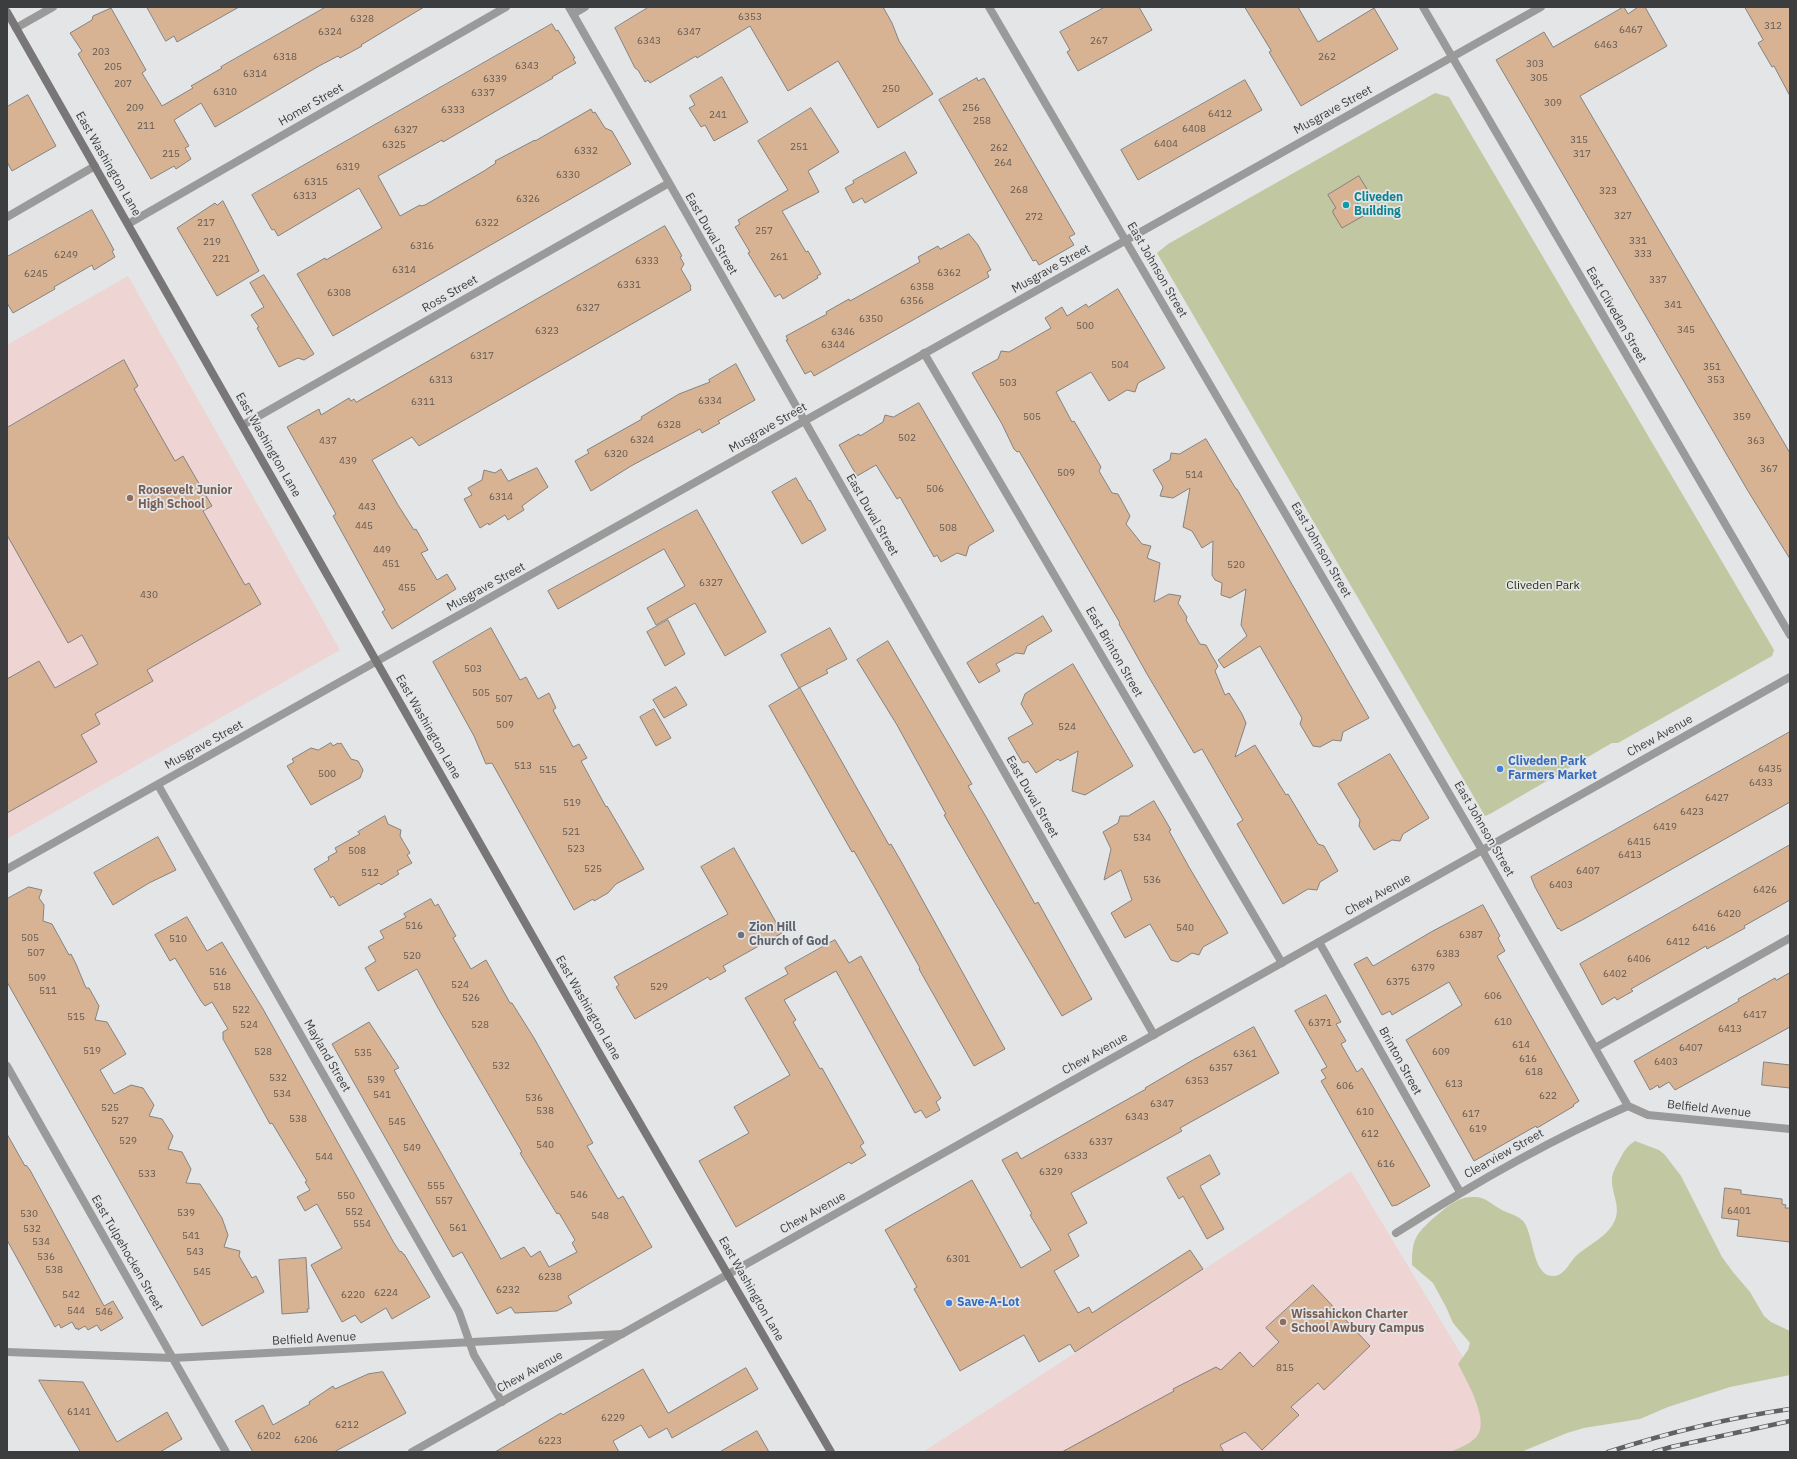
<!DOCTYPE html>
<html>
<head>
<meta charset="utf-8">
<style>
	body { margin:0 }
	#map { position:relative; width:1797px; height:1459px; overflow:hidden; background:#e3e5e7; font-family:"IBM Plex Sans",sans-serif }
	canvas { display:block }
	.frame { position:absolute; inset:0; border:8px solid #3c3d3e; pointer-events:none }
</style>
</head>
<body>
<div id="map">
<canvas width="1797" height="1459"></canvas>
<div class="frame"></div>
</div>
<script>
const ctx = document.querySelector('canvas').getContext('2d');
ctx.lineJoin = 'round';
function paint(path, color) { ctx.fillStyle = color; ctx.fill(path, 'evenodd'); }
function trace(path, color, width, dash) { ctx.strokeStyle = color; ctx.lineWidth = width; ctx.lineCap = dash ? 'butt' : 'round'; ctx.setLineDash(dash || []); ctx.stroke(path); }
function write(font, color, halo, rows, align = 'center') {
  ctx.font = font + ' "IBM Plex Sans",sans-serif'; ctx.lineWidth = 3.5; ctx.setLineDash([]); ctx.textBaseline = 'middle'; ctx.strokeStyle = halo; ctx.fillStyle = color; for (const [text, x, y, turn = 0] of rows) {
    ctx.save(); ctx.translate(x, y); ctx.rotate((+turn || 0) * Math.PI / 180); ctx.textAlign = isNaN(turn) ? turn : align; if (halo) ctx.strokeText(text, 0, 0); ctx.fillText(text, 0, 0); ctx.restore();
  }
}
paint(new Path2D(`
	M128,276l212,374 -333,189v-494z
	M1351,1171l167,278 -9,3h-586l309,-201z`), '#eed4d3');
paint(new Path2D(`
	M1435,93l14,4 325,553 -2,6 -154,87h-6l-122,71 -5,2 -328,-563 11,-9z
	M1635,1141l24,9 6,5 16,21 41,81 11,15 17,20 14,24 7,6 19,9v44l-60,12 -62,20 -28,12 -56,9 -17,5 -46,19h-71c9,-4 21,-8 27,-16 13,-16 -11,-56 -19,-72l10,-14 2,-7 -17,-20 -7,-16 -13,-24 -21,-18c0,-9 0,-19 4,-27 4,-10 34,-36 45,-39 4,-2 10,-2 15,-2 9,0 18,9 26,13 8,4 15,5 21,11 11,12 9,57 31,55 11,-1 15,-13 22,-20 13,-12 32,-19 39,-36 6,-14 -4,-28 -3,-41 0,-7 5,-14 8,-20 4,-8 7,-13 15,-18z`), '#c1c8a1');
const building = new Path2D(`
	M147,7h92l-62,35 -3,-6 -8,5z
	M326,7h98l-63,38 1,1 -22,12 -2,-2 -19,10 -104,61 -14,-24 -27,17 15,26 -4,2 6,11 -15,10 -2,-3 -23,13 -73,-125 4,-3 -12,-18 22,-13 1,-4 18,-8 35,62 -4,3 20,33 31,-18 -2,-2 31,-18 -1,-1z
	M649,7h234l9,16 7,18 34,53 -55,34 -40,-67 -50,30 -38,-65 -53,32 -1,-2 -46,27 -2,-3 -3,2 -7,-12 -3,-2 -20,-40z
	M1105,7h34l13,23 -74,41 -11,-19 3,-2 -10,-18z
	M1245,7h53l20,35 56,-34 24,41 -97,57 -32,-54 2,-1z
	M1624,7l4,7 10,-7h7l22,39 -87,50 210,357v106l-42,-68 -252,-431 48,-28 9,15z
	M1745,7h45v89l-16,-30 -2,1 -14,-24 5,-3z
	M552,24l4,7 2,-1 17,28 -2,1 3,4 -24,14 1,1 -110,64 -1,-2 -64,36 22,40 20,-11 1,1 4,-1 59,-34 12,-8 -1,-2 40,-21v1l56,-32 2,4 2,-1 10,16 7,3 19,33 -298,172 -36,-62 28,-16 1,2 56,-32 -23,-40 -81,48 -4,-7 -2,1 -20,-35z
	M722,77l26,45 -34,19 -9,-16 -4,2 -12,-19 6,-3 -5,-9z
	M977,78l1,3 6,-3 91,156 -6,3 5,8 -35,20 -3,-5 -3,1 -94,-161z
	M1245,80l17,30 -124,70 -17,-30z
	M28,95l28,51 -44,25 -5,-9v-55z
	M811,108l28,44 -31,19 11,21 -37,19 24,41 2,-1 13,23 -4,2 1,2 -35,21 -3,-5 -5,3 -27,-44 2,-1 -15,-25 5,-3 -2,-4 50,-30 -30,-49z
	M905,152l12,21 -52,30 -3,-5 -9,5 -8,-15 9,-5 -1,-2z
	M1359,176l11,18 -13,8 8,13 -23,13 -9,-15v-3l3,-2 -8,-13z
	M223,201l36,70 -42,25 -40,-68 38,-25 2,2z
	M92,210l22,40 -2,1 3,6 -21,13 -2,-5 -38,22 1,2 -42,24 -6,-10v-46z
	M665,226l17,30 -2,1 4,7 -3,5 10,17 -1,1 1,3 -272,156 -7,-9 -40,23 26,45 16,25 2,-1 12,21 -7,3 16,27 10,-6 9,15 -64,40 -10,-17 3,-2 -52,-94 3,-2 -49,-87 32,-18 2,6 28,-17 2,3 3,-2 2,3z
	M969,234l9,11 13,25 -4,2 2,5 -175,99 -3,-5 -6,3 -19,-34h2l-2,-4 41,-22 -1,-2 23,-13 1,2 70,-39 -2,-5 20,-11 2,3z
	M264,275l50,79 -10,6 -6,-2 -19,9 -22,-39 2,-1 -8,-12 13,-8 -14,-24z
	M1118,289l47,79 -27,15 -3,9 -8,-2 -18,11 -18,-29 -35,20 16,30 2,-1 27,46 -2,4 13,22 6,1 12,22 -4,8 16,20 9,2 -4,12 13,5 -6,39 15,-8 12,2 -3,7 9,14 -1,3 14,24 6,1 6,11 6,10 -3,5 10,24 4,-2 13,21 4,9 -11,34 20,-12 31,50 2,-1 30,50 6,2 14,25 -18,11 -3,8 -9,-1 -25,15 -46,-80 6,-4 -25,-43 -16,-28 -8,4 -47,-79 -28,-50 1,-1 -101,-172 -2,1 -3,-3 -12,-25 -30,-51 26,-14 3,-8 8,1 42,-24 -6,-10 17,-11 5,9 19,-12 2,3z
	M124,360l14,26 -4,3 41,72 8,-5 29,50 -9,5 42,74 4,-2 12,21 -114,66 6,11 -58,33 5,10 -19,11 16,27 -90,51v-134l32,-18 16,27 43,-24 -16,-29 -14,8 -61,-108v-107z
	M736,364l19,36 -37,21 2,2 -18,10 -2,-4 -69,37 -40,25 -16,-30 14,-8 -2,-3 55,-31 -1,-2 38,-23 31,-12 -1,-2z
	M919,403l75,128 -25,15 -3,10 -9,-3 -16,9 -4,-7 -3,2 -34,-60 -3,2 -21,-34 -19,11 -18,-31 20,-11 1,2 23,-14 2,-7 8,2z
	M1206,439l30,50h1l132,229 -26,14 -2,9 -8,-1 -13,7 -7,-1 -13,-22 2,-6 -42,-72 -36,22 -6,-8 29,-24 -6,-11 5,-36 -16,9 -9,-3 1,-12 -7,-3 -3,-5 1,-34 -11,7 -10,-17 -9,-4 7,-39 -17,10 -13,-2 3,-9 -10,-17 17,-10 1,-7 8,1z
	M537,468l11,19 -26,19 2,4 -16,10 -3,-5 -16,10 -1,-2 -8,5 -16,-29 8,-4 -4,-7 14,-8 2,-10 11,3 6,-4 7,12z
	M796,478l13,23 1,-1 16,30 -24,14 -30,-52z
	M697,510l69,122 -41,24 -30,-53 -39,22 -9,-17 38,-22 -21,-37 -106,60 -10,-18z
	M1043,616l9,15 -25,15 -3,8 -8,-1 -20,11 4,7 -21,12 -12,-20z
	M668,620l17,34 -20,12 -18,-34z
	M491,628l29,52 6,-3 12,22 11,-6 7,15 -3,2 20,37 6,-3 8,14 -6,3 25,46 1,-1 37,63 -28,15 -8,9 -14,8 -1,-2 -19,11 -82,-147 -6,1 -12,-28 -41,-74z
	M830,628l17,31 -21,11 2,3 -29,15 -18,-33z
	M888,641l84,143 -4,2 21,36 46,82 3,-2 54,97 -30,17 -80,-135 -38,-66 2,-1 -49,-89 -40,-65z
	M1073,664l60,102 -48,29 -13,-4 6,-40 -18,10 -2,-2 -22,14 -8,-12 -4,2 -2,-1 -14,-24 25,-14 -12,-20 4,-10z
	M676,687l11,18 -23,13 -11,-18z
	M800,688l89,157 2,-1 11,19 103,186 -31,17 -55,-97 1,-1 -46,-82 -20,-35 -2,1 -83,-146z
	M654,709l17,29 -15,8 -16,-29z
	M1790,732v70l-206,117 -23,12 -2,-3 -1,1 -23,-42 -4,-10z
	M331,743l2,3 5,-3 1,1 2,-1 10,16 7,2 5,9 -3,8 -49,27 -24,-39 7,-4 -2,-3 19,-11 7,2z
	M1390,754l39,64 -26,16 -3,7 -8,-1 -18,10 -15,-24 1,-6 -22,-36z
	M1154,801l17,29 -2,1 20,36 39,66 -25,14 -4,8 -7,-2 -14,9 -7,-2 -21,-36 -25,14 -14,-25 21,-13 -11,-30 -17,10 7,-31 -8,-17 15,-9 2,-7h8z
	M385,816l3,8 13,6 -1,6 10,17 -3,2 5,8 -15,8 2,3 -18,11 -2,-2 -40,23 -6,-10 -2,2 -17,-29 15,-9 -1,-3 9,-5 -2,-4 25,-14 -2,-2z
	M158,837l18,33 -27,13 -36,22 -19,-32z
	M1790,845v55l-46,26 1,2 -38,21 -1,-3 -75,43 2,2 -16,9 -2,-3 -13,8 -22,-41z
	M734,848l48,85 -59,33 3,5 -16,9 -2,-3 -73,42 -19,-32 3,-2 -5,-8 114,-63 -27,-47z
	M29,887l13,3 -3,8 5,7 -1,16 9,3 17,31 2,-1 5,10 10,24h3l10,18 -4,14 12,2 19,32 -26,16 14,24 17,-9 12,3 11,17 -5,11 13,3 11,17 -5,13 14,3 9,17 -5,14 14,1 22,34 6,17 -4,12 16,4 -1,5 13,22 4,-2 8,16 -62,34 -195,-344v-83z
	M431,899l4,7 3,-2 11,20 7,12 -3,2 18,31 15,-9 24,43h2l22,35 59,105 -6,3 31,53 5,-3 29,51 -84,49 4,7 -15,8 -42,2 -4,-6 -14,7 -35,-62 -9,5 -121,-213 37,-22 30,46 -5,2 107,189 23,-12 7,10 9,-6 9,16 28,-15 -5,-9 3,-3 -16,-27 -2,1 -37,-61 2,-1 -84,-144 -21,-39 -39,22 -13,-23 11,-7 -8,-14 16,-9 -4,-7 26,-14 -2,-3z
	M1483,905l17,31 -2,2 7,13 -8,5 82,145 -6,4 1,1 -37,22 -1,-2 -62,35 -68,-121 56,-35 -13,-23 -57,33 -2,-4 -8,4 -28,-51 13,-7 6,9 2,-1 56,-33z
	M187,917l20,34 15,-9 9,15 32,52 131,234 6,9 1,-1 2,3h1l26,43 -38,22 -6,-11 -25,15 -6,-8 -13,7 -31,-57 31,-17 -25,-44 -12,7 -8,-14 13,-7 -5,-8 2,-1 -35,-58 -2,1 -42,-76 -5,-9v-7l5,-3 -16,-27 -7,4 -4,-5 -26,-43 -5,3 -15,-26z
	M835,940l14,23 12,-7 80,142 -5,4 4,8 -14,8 -5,-8 -6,3 -79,-142 -52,29 12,20 -3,2 27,47 2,-1 42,75 -4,3 6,9 -15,9 -2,-2 -113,65 -37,-66 50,-28 -15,-26 56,-32 -45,-77 43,-24 -3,-6z
	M1790,973v54l-115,63 -6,-8 -10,6 -1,-3 -8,5 -16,-29 105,-60 -1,-2 9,-5 28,-16 1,2z
	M1326,995l15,27 -5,2 10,17 -5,3 16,28 5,-4 10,17 58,101 -33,19 -5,1 -71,-125 5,-3 -5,-8 6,-3 -32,-56z
	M1254,1027l25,46 -99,55 2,3 -111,62 16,30 -19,11 11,22 -25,15 24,42 11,-6 3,6 98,-63 13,19 -128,83 -5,-8 -31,18 -15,-27 -64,36 -46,-82 3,-2 -32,-57 87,-50 49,88 30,-18 -21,-35 2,-1 -30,-54 15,-8 4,7 125,-70 -1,-1 48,-28z
	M1764,1062l26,3v23l-28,-3z
	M7,1134l18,32 1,-1 4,5 7,13 67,123 9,-5 10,17 -22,13 -4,-6 -9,5 -3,-4 -7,4v-2l-2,1 -4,-7 -11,6 -2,-4 -4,3 -48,-87z
	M1210,1155l10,19 -20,12 24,43 -17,10 -24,-43 -4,3 -12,-21z
	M1725,1188l16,2v4l41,5v5l4,1 -1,3h5v34l-53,-6 2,-16 -17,-2z
	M306,1258l3,51h-2l1,3 -26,2 -3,-54z
	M1313,1285l57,61 -46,44 -6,-7 -27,24 8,8 -37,35 -17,-18 -25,13 4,7h-162l112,-61 -1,-2 43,-22 5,3 19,-18 13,15 26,-25 -13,-14z
	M746,1368l12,21 -86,49 -5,-10 -18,10 -8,-13 -28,16 6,11h-124l66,-39 2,2 1,-1 79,-45 25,44z
	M383,1372l23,41 -72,39h-81l-18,-31 28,-16 10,20 37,-21 -1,-2 24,-16 2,3 33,-15z
	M39,1380l44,2 34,60 50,-30 15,27 -22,13h-79z
	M757,1431l12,21h-49z`);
paint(building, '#d7b393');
trace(building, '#848280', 1);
trace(new Path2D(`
	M569,7l585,1028
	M989,7l493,843 146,256 20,9 142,14
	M1423,7l367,628
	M573,14l12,-7
	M16,28l37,-21
	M7,217l88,-51
	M128,224l378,-217
	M924,353l358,610
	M243,425l426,-242
	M158,785l301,527 15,43 28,47
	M7,869l1534,-862
	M1319,942l141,250
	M1595,1048l195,-110
	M7,1066l219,386
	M1396,1233c75,-48 151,-92 232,-127
	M7,1352l166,6 449,-24`), '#9b9a9a', 8);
trace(new Path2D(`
	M412,1452l1378,-775`), '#9b9a9a', 8);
trace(new Path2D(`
	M7,12l595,1046 229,394`), '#787676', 8);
const rail = new Path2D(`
	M1608,1452c59,-19 120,-34 182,-43
	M1654,1452l17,-5 119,-26`);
trace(rail, '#606162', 4.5);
trace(rail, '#e3e5e7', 3, [9]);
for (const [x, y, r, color] of [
	[1346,205,4,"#0f9aa8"],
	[130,498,4,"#8d6e63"],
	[1500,769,4,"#3f7fe0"],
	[741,935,4,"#6b7280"],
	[949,1303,4,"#3f7fe0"],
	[1283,1322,4,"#8d6e63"]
]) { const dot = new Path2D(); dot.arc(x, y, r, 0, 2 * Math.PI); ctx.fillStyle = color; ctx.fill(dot); trace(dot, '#e3e5e7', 1.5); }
write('10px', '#635a53', null, [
	["6353",750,17],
	["6328",362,19],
	["312",1773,26],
	["6467",1631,30],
	["6324",330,32],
	["6347",689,32],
	["6343",649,41],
	["267",1099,41],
	["6463",1606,45],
	["203",101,52],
	["6318",285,57],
	["262",1327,57],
	["303",1535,64],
	["6343",527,66],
	["205",113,67],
	["6314",255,74],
	["305",1539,78],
	["6339",495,79],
	["207",123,84],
	["250",891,89],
	["6310",225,92],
	["6337",483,93],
	["309",1553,103],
	["209",135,108],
	["256",971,108],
	["6333",453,110],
	["6412",1220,114],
	["241",718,115],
	["258",982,121],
	["211",146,126],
	["6408",1194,129],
	["6327",406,130],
	["315",1579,140],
	["6404",1166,144],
	["6325",394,145],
	["251",799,147],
	["262",999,148],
	["6332",586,151],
	["215",171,154],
	["317",1582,154],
	["264",1003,163],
	["6319",348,167],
	["6330",568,175],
	["6315",316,182],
	["268",1019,190],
	["323",1608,191],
	["6313",305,196],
	["6326",528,199],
	["327",1623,216],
	["272",1034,217],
	["217",206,223],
	["6322",487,223],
	["257",764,231],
	["331",1638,241],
	["219",212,242],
	["6316",422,246],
	["333",1643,254],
	["6249",66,255],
	["261",779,257],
	["221",221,259],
	["6333",647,261],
	["6314",404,270],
	["6362",949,273],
	["6245",36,274],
	["337",1658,280],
	["6331",629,285],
	["6358",922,287],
	["6308",339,293],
	["6356",912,301],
	["341",1673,305],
	["6327",588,308],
	["6350",871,319],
	["500",1085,326],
	["345",1686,330],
	["6323",547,331],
	["6346",843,332],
	["6344",833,345],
	["6317",482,356],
	["504",1120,365],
	["351",1712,367],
	["6313",441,380],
	["353",1716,380],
	["503",1008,383],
	["6334",710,401],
	["6311",423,402],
	["505",1032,417],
	["359",1742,417],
	["6328",669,425],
	["502",907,438],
	["6324",642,440],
	["437",328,441],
	["363",1756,441],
	["6320",616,454],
	["439",348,461],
	["367",1769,469],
	["509",1066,473],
	["514",1194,475],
	["506",935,489],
	["6314",501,497],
	["443",367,507],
	["445",364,526],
	["508",948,528],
	["449",382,550],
	["451",391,564],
	["520",1236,565],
	["6327",711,583],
	["455",407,588],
	["430",149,595],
	["503",473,669],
	["505",481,693],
	["507",504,699],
	["509",505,725],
	["524",1067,727],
	["513",523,766],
	["6435",1770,769],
	["515",548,770],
	["500",327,774],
	["6433",1761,783],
	["6427",1717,798],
	["519",572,803],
	["6423",1692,812],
	["6419",1665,827],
	["521",571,832],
	["534",1142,838],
	["6415",1639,842],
	["523",576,849],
	["508",357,851],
	["6413",1630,855],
	["525",593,869],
	["6407",1588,871],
	["512",370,873],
	["536",1152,880],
	["6403",1561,885],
	["6426",1765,890],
	["6420",1729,914],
	["516",414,926],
	["540",1185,928],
	["6416",1704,928],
	["6387",1471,935],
	["505",30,938],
	["510",178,939],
	["6412",1678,942],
	["507",36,953],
	["6383",1448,954],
	["520",412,956],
	["6406",1639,959],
	["6379",1423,968],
	["516",218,972],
	["6402",1615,974],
	["509",37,978],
	["6375",1398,982],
	["524",460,985],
	["518",222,987],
	["529",659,987],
	["511",48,991],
	["606",1493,996],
	["526",471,998],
	["522",241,1010],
	["6417",1755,1015],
	["515",76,1017],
	["610",1503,1022],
	["6371",1320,1023],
	["524",249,1025],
	["528",480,1025],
	["6413",1730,1029],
	["614",1521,1045],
	["6407",1691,1048],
	["519",92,1051],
	["528",263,1052],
	["609",1441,1052],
	["535",363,1053],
	["6361",1245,1054],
	["616",1528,1059],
	["6403",1666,1062],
	["532",501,1066],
	["6357",1221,1068],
	["618",1534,1072],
	["532",278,1078],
	["539",376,1080],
	["6353",1197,1081],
	["613",1454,1084],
	["606",1345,1086],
	["534",282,1094],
	["541",382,1095],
	["622",1548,1096],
	["536",534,1098],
	["6347",1162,1104],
	["525",110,1108],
	["538",545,1111],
	["610",1365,1112],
	["617",1471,1114],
	["6343",1137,1117],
	["538",298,1119],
	["527",120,1121],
	["545",397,1122],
	["619",1478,1129],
	["612",1370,1134],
	["529",128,1141],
	["6337",1101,1142],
	["540",545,1145],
	["549",412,1148],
	["6333",1076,1156],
	["544",324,1157],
	["616",1386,1164],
	["6329",1051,1172],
	["533",147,1174],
	["555",436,1186],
	["546",579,1195],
	["550",346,1196],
	["557",444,1201],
	["6401",1739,1211],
	["552",354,1212],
	["539",186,1213],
	["530",29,1214],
	["548",600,1216],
	["554",362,1224],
	["561",458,1228],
	["532",32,1229],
	["541",191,1236],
	["534",41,1242],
	["543",195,1252],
	["536",46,1257],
	["6301",958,1259],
	["538",54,1270],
	["545",202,1272],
	["6238",550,1277],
	["6232",508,1290],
	["6224",386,1293],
	["542",71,1295],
	["6220",353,1295],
	["544",76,1311],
	["546",104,1312],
	["815",1285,1368],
	["6141",79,1412],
	["6229",613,1418],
	["6212",347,1425],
	["6202",269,1436],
	["6206",306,1440],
	["6223",550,1441]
]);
write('12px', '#3c3d3e', '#e3e5e7', [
	["Homer Street",311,105,-30],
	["Musgrave Street",1333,110,-29],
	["East Washington Lane",108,164,60],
	["East Duval Street",711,234,60],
	["Musgrave Street",1051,269,-29],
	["East Johnson Street",1157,270,60],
	["Ross Street",450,294,-30],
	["East Cliveden Street",1616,315,60],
	["Musgrave Street",768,428,-30],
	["East Washington Lane",268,445,60],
	["East Duval Street",872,515,60],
	["East Johnson Street",1321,550,60],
	["Musgrave Street",486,587,-29],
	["East Brinton Street",1114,652,60],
	["East Washington Lane",428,727,60],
	["Chew Avenue",1660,736,-29],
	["Musgrave Street",204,745,-29],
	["East Duval Street",1032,797,60],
	["East Johnson Street",1484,829,60],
	["Chew Avenue",1378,895,-29],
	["East Washington Lane",588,1008,60],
	["Chew Avenue",1095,1054,-29],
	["Mayland Street",327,1056,60],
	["Brinton Street",1400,1061,61],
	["Belfield Avenue",1709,1109,6],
	["Clearview Street",1504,1154,-29],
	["Chew Avenue",813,1213,-29],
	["East Tulpehocken Street",127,1253,60],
	["East Washington Lane",751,1289,60],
	["Belfield Avenue",314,1339,-3],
	["Chew Avenue",530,1372,-29]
]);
write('bold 12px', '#0d838f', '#e3e5e7', [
	["Cliveden",1354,198],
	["Building",1354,212]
], 'left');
write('bold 12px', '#785e54', '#e3e5e7', [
	["Roosevelt Junior",138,491],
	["High School",138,505],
	["Wissahickon Charter",1291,1315],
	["School Awbury Campus",1291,1329]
], 'left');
write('12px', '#2b300d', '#e3e5e7', [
	["Cliveden Park",1543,586]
]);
write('bold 12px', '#366cbe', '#e3e5e7', [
	["Cliveden Park",1508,762],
	["Farmers Market",1508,776],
	["Save-A-Lot",957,1303]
], 'left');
write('bold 12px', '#5b616d', '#e3e5e7', [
	["Zion Hill",749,928],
	["Church of God",749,942]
], 'left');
</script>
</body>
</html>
